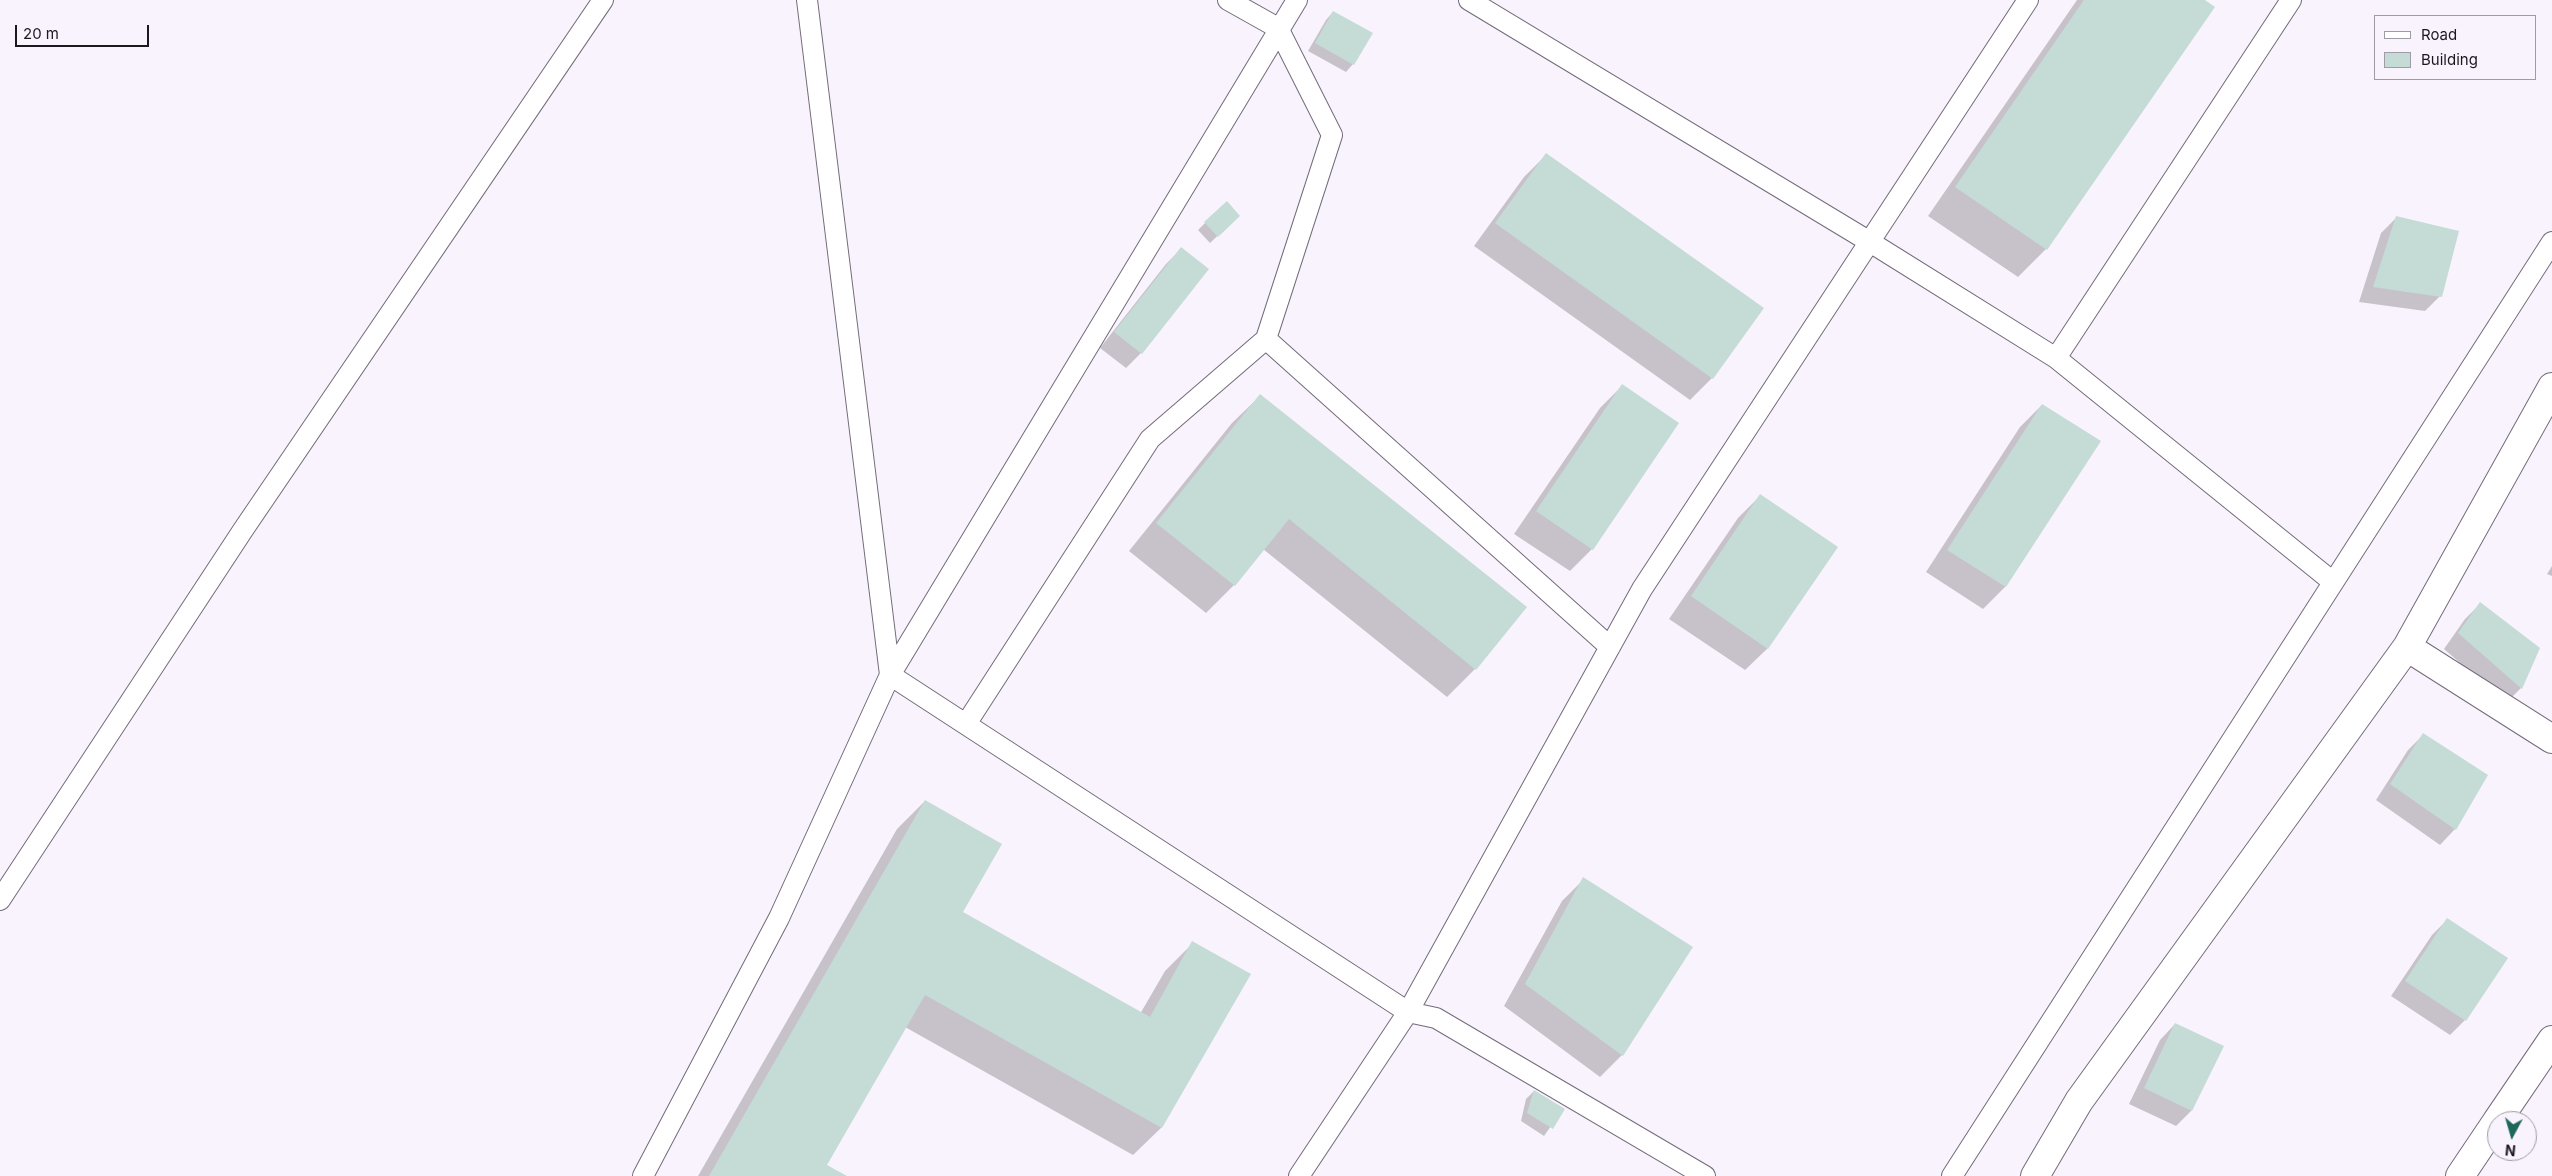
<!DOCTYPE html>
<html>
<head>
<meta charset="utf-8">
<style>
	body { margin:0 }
	#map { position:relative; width:2552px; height:1176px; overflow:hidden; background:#f9f3fd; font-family:Inter,sans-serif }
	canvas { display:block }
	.legend { position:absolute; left:2374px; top:15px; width:162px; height:65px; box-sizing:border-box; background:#f9f3fd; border:1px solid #a09ba4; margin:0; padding:6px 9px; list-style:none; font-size:15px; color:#1b181e }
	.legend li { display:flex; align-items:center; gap:10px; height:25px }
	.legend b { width:25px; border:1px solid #a09ba4 }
	.north { position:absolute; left:2487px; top:1111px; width:50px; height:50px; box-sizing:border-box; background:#f9f3fd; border:1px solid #a09ba4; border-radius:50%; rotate:186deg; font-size:14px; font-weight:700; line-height:20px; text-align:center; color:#1b181e }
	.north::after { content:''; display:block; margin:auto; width:18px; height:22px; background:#1f675b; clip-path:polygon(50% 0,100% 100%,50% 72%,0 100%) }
	.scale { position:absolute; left:15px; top:25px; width:134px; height:22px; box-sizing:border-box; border:2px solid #1b181e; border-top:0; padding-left:6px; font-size:15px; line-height:18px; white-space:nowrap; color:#1b181e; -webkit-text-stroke:4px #f9f3fd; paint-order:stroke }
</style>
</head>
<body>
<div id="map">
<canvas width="2552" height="1176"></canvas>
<ul class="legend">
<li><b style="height:6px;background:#fff"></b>Road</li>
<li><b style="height:14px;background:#c4dbd6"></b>Building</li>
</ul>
<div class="north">N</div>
<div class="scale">20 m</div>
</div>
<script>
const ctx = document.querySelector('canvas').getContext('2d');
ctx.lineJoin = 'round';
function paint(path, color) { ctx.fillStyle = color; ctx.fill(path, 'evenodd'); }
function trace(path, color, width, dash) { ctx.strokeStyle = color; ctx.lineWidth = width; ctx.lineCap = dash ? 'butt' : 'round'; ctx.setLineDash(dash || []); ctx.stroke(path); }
paint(new Path2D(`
	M2077,0h125l-156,249 -28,28 -90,-61z
	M1333,12l20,52 -7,8 -38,-21 18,-31z
	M1546,155l166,223 -22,22 -216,-154 50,-69z
	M2396,218l44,78 -15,15 -66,-9 22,-69z
	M1205,223h26l-21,20 -12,-13z
	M1181,249l26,20 -66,84 -15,15 -26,-20 66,-84z
	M1622,386l-30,163 -22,22 -56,-37 86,-126z
	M1260,396l215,273 -28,28 -184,-148 -29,36 -28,28 -77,-62 103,-128z
	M2042,405l-37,182 -22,22 -57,-37 94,-145z
	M1760,496l8,152 -23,22 -76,-51 69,-101z
	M2552,566v10l-5,-2z
	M2480,604l41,84 -15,15 -62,-54 21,-30z
	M2423,735l64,41 -32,53 -15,16 -64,-45 32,-50z
	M925,801l36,111 179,102 25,-43 28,-28 56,32 -88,153 -28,27 -228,-128 -79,138 19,11h-147l199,-347z
	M1584,879l107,68 -69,108 -22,22 -96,-71 58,-105z
	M2447,920l18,100 -15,15 -59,-39 41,-61z
	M2175,1024l47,23 -31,64 -15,15 -47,-22 31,-64z
	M1534,1091l29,18 -19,27 -23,-15 5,-22z`), '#0003');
paint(new Path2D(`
	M2084,0h121l10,7 -168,243 -92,-63z
	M1333,11l40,22 -19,32 -39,-22z
	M1546,153l218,155 -51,71 -218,-156z
	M1227,201l13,15 -22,21 -14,-15z
	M2396,216l63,15 -17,66 -69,-10z
	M1181,247l28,22 -67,85 -28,-22z
	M1622,384l57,39 -86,127 -57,-39z
	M1260,394l267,213 -51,63 -187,-151 -54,67 -79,-63z
	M2042,404l59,37 -95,146 -59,-37z
	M1760,494l78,53 -70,102 -77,-53z
	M2480,602l60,46 -18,41 -64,-56z
	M2423,733l65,42 -32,55 -66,-46z
	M925,800l77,44 -39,68 187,105 42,-76 59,33 -89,154 -237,-133 -98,170 20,11h-138z
	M1583,877l110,70 -70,109 -98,-72z
	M2447,918l61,40 -42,63 -61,-40z
	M2175,1023l49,23 -32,65 -48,-23z
	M1534,1090l31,19 -12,20 -26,-16z`), '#c4dbd6');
const service = new Path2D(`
	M807,0l83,675
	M1469,0l401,242 186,116 277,224
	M1266,339l344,308
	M2056,358l235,-358
	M890,675l518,337 28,6 269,158
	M966,724l184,-285 116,-100 66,-204 -54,-107 -50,-28
	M0,900l243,-370 360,-530
	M643,1176l136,-258 111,-243 407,-675
	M1299,1176l109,-164 234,-423 386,-589
	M1952,1176l600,-934`);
const minor = new Path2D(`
	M2407,647l145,92
	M2497,1121l55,-81
	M2035,1176l44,-75 328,-454 145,-260
	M2460,1176l37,-55`);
trace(service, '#746b7a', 22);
trace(minor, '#746b7a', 30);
trace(service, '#fff', 20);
trace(minor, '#fff', 28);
</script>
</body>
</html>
